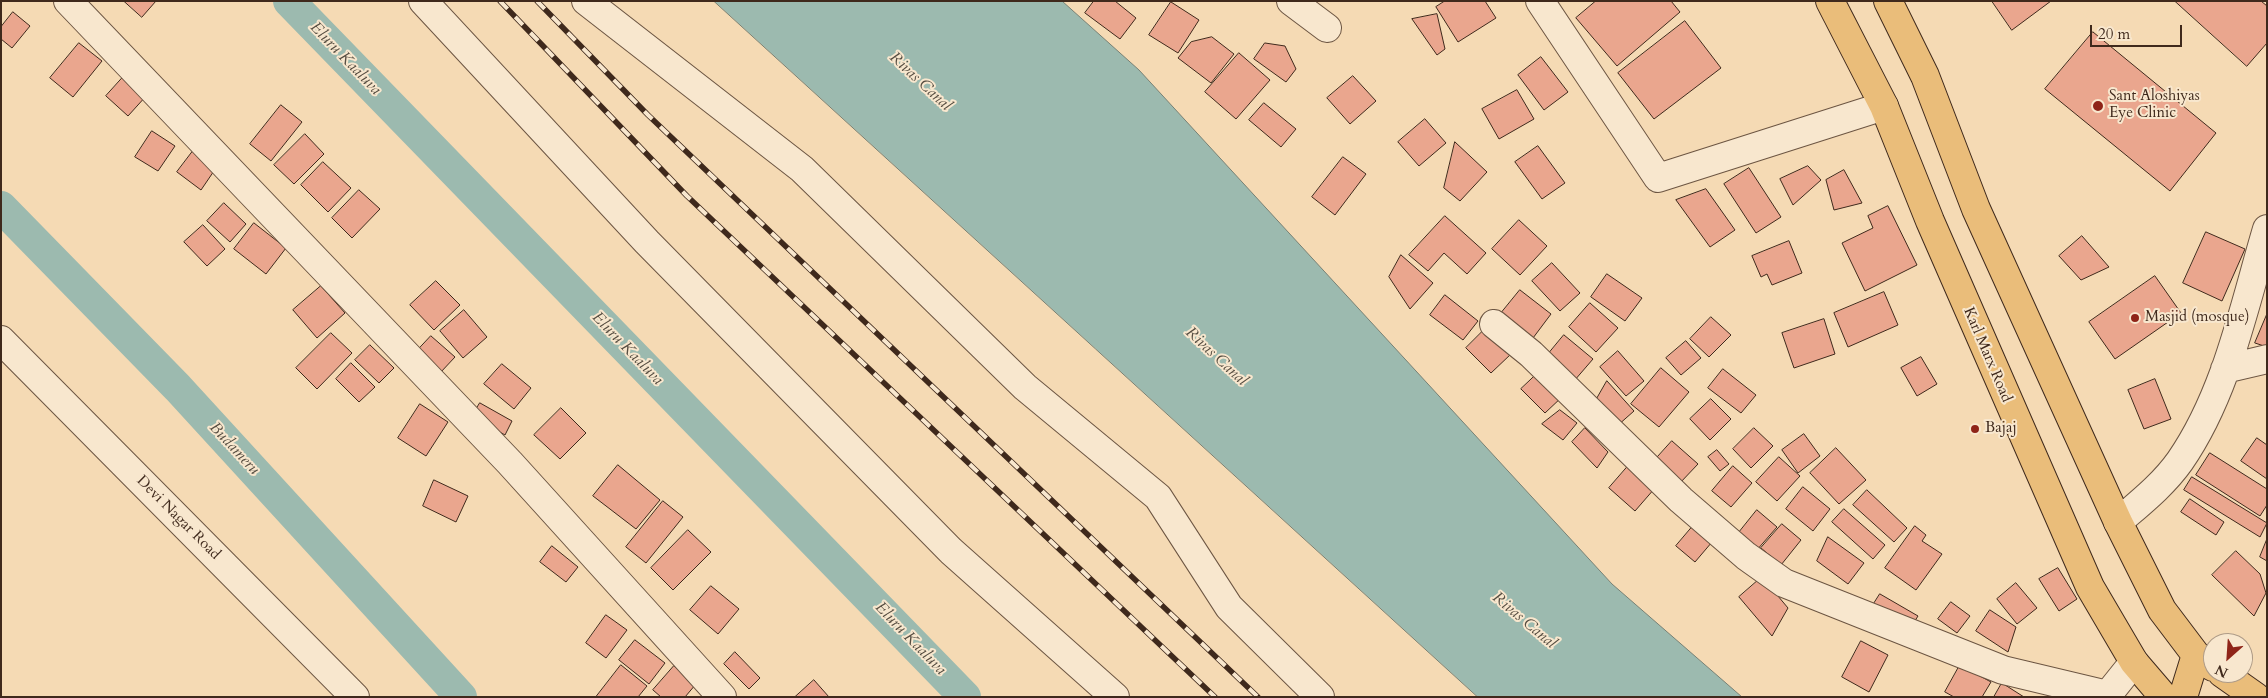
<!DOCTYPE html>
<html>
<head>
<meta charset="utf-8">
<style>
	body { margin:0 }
	#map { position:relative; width:2268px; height:698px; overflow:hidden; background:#f5dab4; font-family:Cardo,serif }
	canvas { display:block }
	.frame { position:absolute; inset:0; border:2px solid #3f291c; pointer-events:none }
	.north { position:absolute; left:2203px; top:633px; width:50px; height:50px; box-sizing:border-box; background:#f8e7ce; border:1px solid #ae9b87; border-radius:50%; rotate:206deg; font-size:14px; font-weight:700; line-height:20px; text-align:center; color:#3f291c }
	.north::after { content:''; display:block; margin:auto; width:18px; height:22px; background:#8f2418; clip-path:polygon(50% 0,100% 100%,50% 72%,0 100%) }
	.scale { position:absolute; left:2090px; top:25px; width:92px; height:22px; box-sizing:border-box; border:2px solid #3f291c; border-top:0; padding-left:6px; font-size:15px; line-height:18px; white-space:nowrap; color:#3f291c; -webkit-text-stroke:4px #f8e7ce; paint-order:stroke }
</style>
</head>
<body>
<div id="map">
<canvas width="2268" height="698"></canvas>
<div class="frame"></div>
<div class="north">N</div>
<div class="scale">20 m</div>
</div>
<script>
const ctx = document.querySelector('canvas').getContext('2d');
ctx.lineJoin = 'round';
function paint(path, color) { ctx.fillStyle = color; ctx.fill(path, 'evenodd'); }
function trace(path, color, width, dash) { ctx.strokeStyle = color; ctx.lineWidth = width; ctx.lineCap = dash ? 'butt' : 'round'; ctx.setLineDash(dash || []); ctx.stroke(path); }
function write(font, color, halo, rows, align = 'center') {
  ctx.font = font + ' Cardo,serif'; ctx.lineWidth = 4; ctx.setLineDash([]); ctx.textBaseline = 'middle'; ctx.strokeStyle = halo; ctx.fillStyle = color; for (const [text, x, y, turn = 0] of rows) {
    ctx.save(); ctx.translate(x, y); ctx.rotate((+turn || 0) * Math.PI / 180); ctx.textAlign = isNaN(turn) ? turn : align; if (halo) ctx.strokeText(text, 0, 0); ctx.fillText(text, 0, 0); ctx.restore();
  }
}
const water = new Path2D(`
	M714,1h348l77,69 473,514 130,113h-264z`);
paint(water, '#9cbaaf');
trace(water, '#778074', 1);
trace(new Path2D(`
	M289,1l676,696
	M1,207l177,181 283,309`), '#9cbaaf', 32);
const building = new Path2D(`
	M124,1h32l-14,16z
	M1094,1h21l21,17 -16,21 -35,-26z
	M1445,1h40l11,17 -38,24 -22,-35z
	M1596,1h75l9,11 -63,54 -41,-48z
	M1992,1h59l-39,29z
	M2175,1h86l6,5v37l-20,23z
	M1171,2l28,18 -21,33 -29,-18z
	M13,12l17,14 -18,22 -11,-9v-12z
	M1437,14l8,35 -8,6 -25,-36z
	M1685,21l36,47 -67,51 -36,-46z
	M2093,32l123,101 -46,58 -125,-102z
	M1212,37l22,17 -23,29 -33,-25 13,-16z
	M79,43l23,18 -29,36 -23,-19z
	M1265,43l20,3 11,23 -10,13 -32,-23z
	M1239,53l31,27 -34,39 -31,-27z
	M1541,57l27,35 -24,18 -26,-35z
	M125,75l22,20 -19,21 -22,-20z
	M1353,76l23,25 -26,23 -23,-26z
	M1517,90l17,29 -35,20 -17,-30z
	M1264,103l32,26 -15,18 -32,-27z
	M281,105l21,17 -31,39 -21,-17z
	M1425,119l21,24 -27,23 -21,-24z
	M152,131l23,15 -17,25 -23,-14z
	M305,134l19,20 -30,30 -20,-19z
	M1455,142l32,30 -27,29 -16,-13z
	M1538,146l27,37 -23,16 -27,-37z
	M193,151l23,17 -15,22 -24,-18z
	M1343,157l23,17 -31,41 -23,-18z
	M323,162l28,26 -23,24 -27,-27z
	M1808,166l13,14 -28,25 -13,-26z
	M1749,168l32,49 -25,16 -32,-49z
	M1844,170l18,33 -28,7 -8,-30z
	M1706,189l29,41 -25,17 -34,-47z
	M359,190l21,19 -28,29 -20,-20z
	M224,203l22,21 -16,18 -23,-21z
	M1888,206l29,59 -52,26 -23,-48 31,-15 -5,-12z
	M1445,216l41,37 -19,21 -23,-21 -16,18 -19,-16z
	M1519,220l28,26 -27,29 -28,-26z
	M254,223l32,25 -20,26 -32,-25z
	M203,225l22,24 -18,17 -23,-24z
	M2206,232l39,17 -23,52 -39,-18z
	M2082,236l27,31 -28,13 -22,-24z
	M1789,241l13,32 -30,12 -5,-11 -6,3 -9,-21z
	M1401,255l32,28 -23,26 -21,-32z
	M1552,263l28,30 -20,18 -28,-30z
	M1607,274l35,24 -17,23 -34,-24z
	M2155,276l26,37 -66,46 -26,-37z
	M436,281l24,24 -26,25 -24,-25z
	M321,286l24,27 -28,25 -24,-28z
	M1520,290l31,24 -21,28 -32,-25z
	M1884,292l14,33 -50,22 -14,-34z
	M1445,295l33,26 -15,19 -33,-25z
	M1590,303l28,25 -22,24 -27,-25z
	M464,310l23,27 -24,21 -23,-27z
	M2267,314v33l-12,-4z
	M1711,317l20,18 -22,22 -19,-18z
	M1824,319l11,35 -41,14 -12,-35z
	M1486,328l25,26 -20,19 -25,-25z
	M331,333l21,20 -35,36 -21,-21z
	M1564,335l29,24 -19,22 -29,-23z
	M431,336l24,21 -15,16 -23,-22z
	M1686,341l15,17 -20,17 -15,-17z
	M370,345l24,23 -15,15 -24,-23z
	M1618,351l26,30 -18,15 -26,-29z
	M1921,357l16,27 -20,12 -16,-28z
	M351,363l24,24 -16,15 -23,-23z
	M502,364l29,24 -17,21 -30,-25z
	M1661,368l28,24 -30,35 -28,-23z
	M1723,369l33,26 -15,18 -33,-25z
	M1539,372l24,24 -18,17 -24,-24z
	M2155,379l16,40 -27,10 -16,-39z
	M1607,381l27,30 -17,15 -22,-24z
	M1711,399l20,20 -21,21 -20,-21z
	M480,403l32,18 -7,14 -33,-19z
	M420,404l28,18 -22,34 -28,-18z
	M561,408l25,25 -26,26 -26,-24z
	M1560,410l17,13 -14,17 -21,-16z
	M1585,428l23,24 -11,16 -25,-26z
	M1754,428l19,18 -22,22 -18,-19z
	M1804,434l16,22 -22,17 -16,-23z
	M2257,438l10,7v34l-26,-18z
	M1672,441l26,23 -19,20 -25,-23z
	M1836,448l30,32 -27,24 -29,-31z
	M1717,450l12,14 -9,7 -12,-14z
	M2210,453l57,36v16l-7,11 -64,-41z
	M1779,457l21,19 -23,25 -21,-19z
	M618,465l42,35 -24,29 -43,-33z
	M1629,465l26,23 -20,23 -26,-23z
	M1733,466l19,17 -21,24 -19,-16z
	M2192,477l75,46 -7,14 -76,-47z
	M434,480l34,16 -12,26 -33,-16z
	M1803,487l27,22 -17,22 -27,-22z
	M1867,490l40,38 -13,14 -41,-37z
	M2190,499l34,23 -8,13 -35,-23z
	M663,501l20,16 -37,46 -20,-16z
	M1844,509l41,36 -12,14 -41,-37z
	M1757,510l20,17 -21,24 -19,-16z
	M1782,524l19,16 -20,25 -20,-17z
	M1693,526l19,16 -17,20 -19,-16z
	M1915,526l11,9 -4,6 20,13 -26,36 -31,-22z
	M688,530l23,22 -38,38 -22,-22z
	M1828,537l36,26 -16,21 -31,-23z
	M2267,539v22l-7,-4z
	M552,546l26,21 -12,15 -26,-20z
	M2236,551l24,23 6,19 -12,23 -42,-41z
	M2058,568l19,31 -18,12 -20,-32z
	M1762,577l26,31 -16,28 -33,-39z
	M2016,583l21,25 -20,16 -20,-25z
	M711,586l28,23 -21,25 -28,-24z
	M1880,594l38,22 -7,11 -38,-22z
	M1951,602l19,14 -13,17 -19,-14z
	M1990,610l26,17 -8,25 -32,-21z
	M606,615l21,15 -21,28 -20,-15z
	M635,640l30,23 -16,21 -30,-24z
	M1861,641l27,14 -19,37 -27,-15z
	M735,652l25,26 -11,11 -25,-25z
	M621,665l26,21 -9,11h-42z
	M1960,665l31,17 -9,15h-28l-9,-5z
	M674,666l22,18 -11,13h-24l-8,-7z
	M814,680l15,17h-34z
	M2002,683l22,14h-30z`);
paint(building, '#eaa68e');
trace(building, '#3f291c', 1);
const minor = new Path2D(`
	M68,1l442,462 212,234
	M423,1l224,241 304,309 164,146
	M586,1l216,168 223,218 133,110 71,110 91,90
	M1291,1l36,27
	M1540,1l118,177 226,-72
	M1494,324l37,30 150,146 65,56 38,27 219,87 105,25
	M1,340l354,357
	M2225,369l42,-10
	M2118,522c22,-19 45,-37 62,-61 47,-68 64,-155 87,-232
	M2106,697l28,-35`);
const major = new Path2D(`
	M1830,1l54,105 46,115 160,366 44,75 30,35
	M1888,1l37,75 51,133 142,313 44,88 34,45 17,12
	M2222,673l34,24
	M2183,697l13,-42`);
trace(minor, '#6c5542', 30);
trace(major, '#3f291c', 30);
trace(minor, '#f8e7ce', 28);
trace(major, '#eabd7a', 28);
const rail = new Path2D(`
	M500,1l187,195 528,501
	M537,1l111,114 610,582`);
trace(rail, '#3f291c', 5.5);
trace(rail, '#f8e7ce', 4, [11]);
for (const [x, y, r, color] of [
	[2098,106,6,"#8f2418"],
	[2135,318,5,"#8f2418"],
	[1975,429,5,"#8f2418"]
]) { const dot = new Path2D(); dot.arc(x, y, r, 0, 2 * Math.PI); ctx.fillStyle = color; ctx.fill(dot); trace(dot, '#f8e7ce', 2); }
write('15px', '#3f291c', '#f8e7ce', [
	["Sant Aloshiyas",2109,97],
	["Eye Clinic",2109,114],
	["Masjid (mosque)",2145,318],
	["Bajaj",1985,429]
], 'left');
write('15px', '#3f291c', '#f8e7ce', [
	["Karl Marx Road",1987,355,67],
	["Devi Nagar Road",178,518,45]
]);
write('italic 16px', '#564d41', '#f8e7ce', [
	["Eluru Kaaluva",345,59,46],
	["Rivas Canal",920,82,43],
	["Eluru Kaaluva",627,349,46],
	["Rivas Canal",1216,357,43],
	["Budameru",234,449,47],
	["Rivas Canal",1524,621,40],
	["Eluru Kaaluva",910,639,46]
]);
</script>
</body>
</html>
